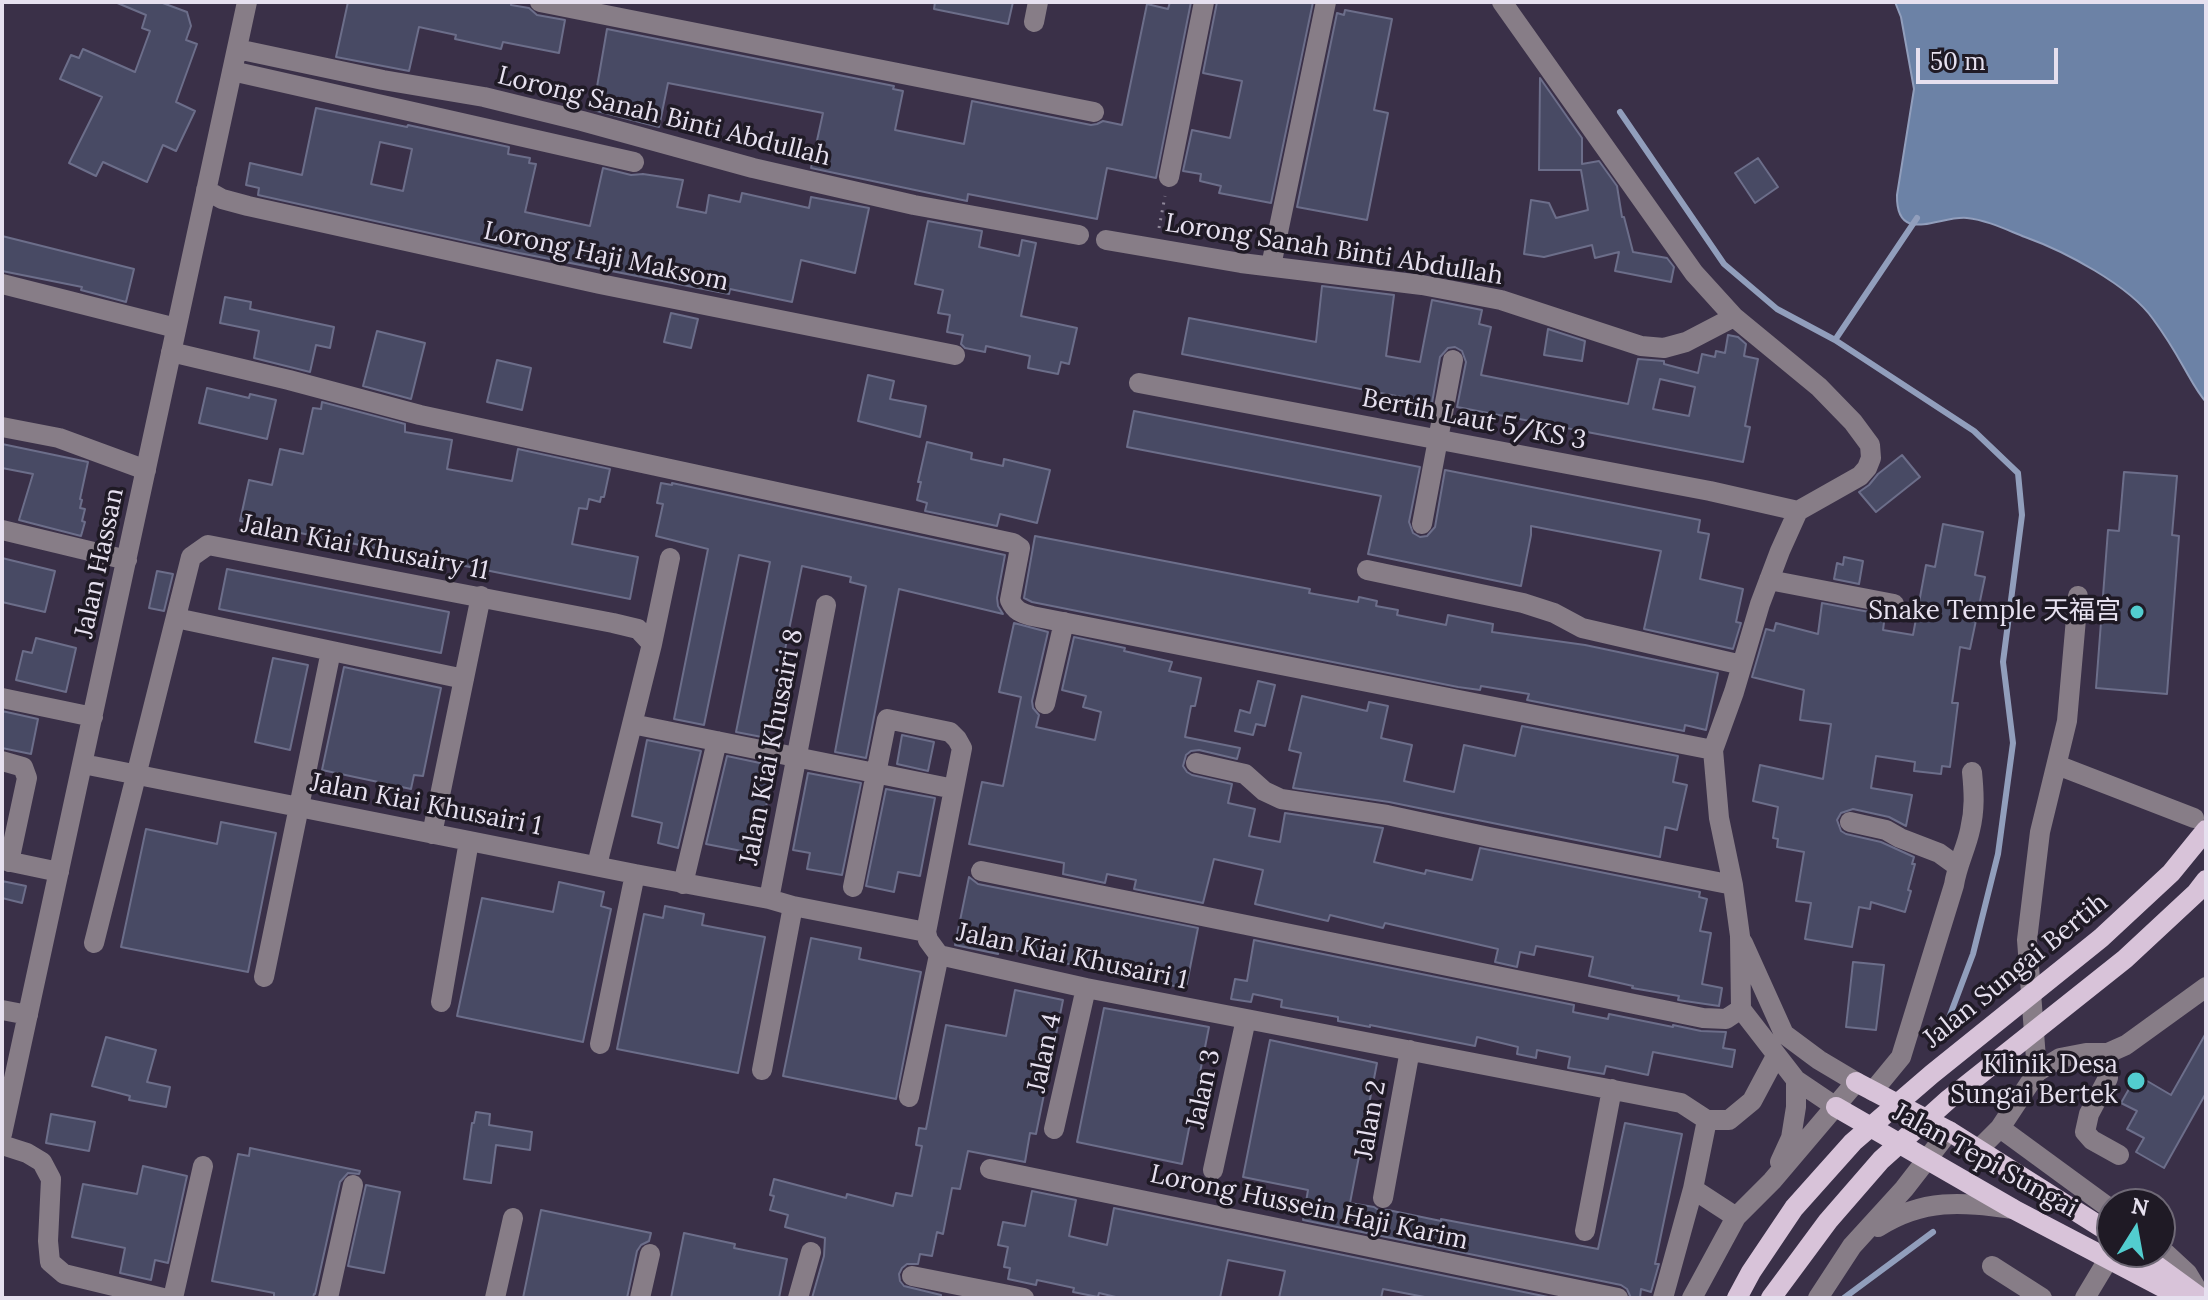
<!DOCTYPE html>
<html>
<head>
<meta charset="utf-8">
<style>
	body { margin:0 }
	#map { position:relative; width:2208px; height:1300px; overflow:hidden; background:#3a3048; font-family:Lora,serif }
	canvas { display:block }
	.frame { position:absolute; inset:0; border:4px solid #e6e0ef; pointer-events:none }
	.north { position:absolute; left:2096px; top:1188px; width:80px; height:80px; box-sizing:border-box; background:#1f1a25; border:2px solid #6f6976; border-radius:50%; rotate:11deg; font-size:22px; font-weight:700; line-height:32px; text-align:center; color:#e6e0ef }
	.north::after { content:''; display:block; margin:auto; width:28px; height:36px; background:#52cdcf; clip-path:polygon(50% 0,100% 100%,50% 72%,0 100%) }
	.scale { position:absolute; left:1916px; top:48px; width:142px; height:36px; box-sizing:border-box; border:4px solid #e6e0ef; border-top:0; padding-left:10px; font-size:24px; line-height:28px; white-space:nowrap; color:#e6e0ef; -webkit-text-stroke:6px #1f1a25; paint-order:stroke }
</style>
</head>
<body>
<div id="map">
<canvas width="2208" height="1300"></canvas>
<div class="frame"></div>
<div class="north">N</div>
<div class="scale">50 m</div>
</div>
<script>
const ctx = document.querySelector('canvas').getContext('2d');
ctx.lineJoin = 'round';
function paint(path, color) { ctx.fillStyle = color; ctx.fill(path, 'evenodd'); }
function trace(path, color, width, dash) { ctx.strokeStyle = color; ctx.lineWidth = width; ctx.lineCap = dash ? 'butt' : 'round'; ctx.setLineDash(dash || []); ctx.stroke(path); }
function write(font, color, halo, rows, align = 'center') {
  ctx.font = font + ' Lora,"Noto Sans SC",serif'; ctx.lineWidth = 7; ctx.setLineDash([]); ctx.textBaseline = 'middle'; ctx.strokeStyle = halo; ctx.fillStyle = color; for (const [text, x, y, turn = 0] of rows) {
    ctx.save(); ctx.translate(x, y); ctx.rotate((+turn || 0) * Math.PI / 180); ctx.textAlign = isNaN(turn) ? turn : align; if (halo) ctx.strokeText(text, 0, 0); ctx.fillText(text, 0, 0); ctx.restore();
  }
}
const water = new Path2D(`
	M1895,2h311v400c-9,-10 -16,-24 -23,-36 -9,-16 -19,-32 -30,-47 -24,-34 -89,-68 -128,-82 -18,-7 -38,-17 -58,-19 -27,-3 -71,28 -70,-23l17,-106 -13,-72z`);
paint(water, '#6c82a6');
trace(water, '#919ebc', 2);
trace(new Path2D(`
	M1620,112l104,152 53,45 58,31
	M1917,218l-82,122 139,91 44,42 4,42 -19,147 10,81 -15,111 -25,100 -32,85
	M1844,1298l89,-66`), '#919ebc', 6);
const building = new Path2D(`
	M115,2h45l27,10 4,14 -5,14 11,4 -21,58 19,9 -19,40 -13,-6 -16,37 -44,-20 -7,14 -27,-13 33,-66 -42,-18 11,-24 8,3 4,-9 52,23 15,-41 -8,-3 4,-13z
	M348,2h163v3l18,3 8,7 28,5 -6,33 -56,-11 -2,7 -46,-10 1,-4 -37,-8 -10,44 -73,-14z
	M935,2h78l-5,22 -74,-15z
	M1170,2h21l-35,176 -49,-10 -10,51 -129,-25 -1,7 -156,-33 12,-55 -155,-30 -9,44 -66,-17 14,-81 287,57 -1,3 10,2 -8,39 69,14 8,-43 119,24 6,-1 6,-3 19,4 25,-121 21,5z
	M1217,2h96l-42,201 -52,-10 2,-7 -21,-5 1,-7 -18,-3 9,-41 38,8 12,-57 -39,-8z
	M1345,10l47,9 -18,91 14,3 -21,107 -70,-13 40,-194 7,2z
	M1540,78l42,60v26l17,-3 18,25 5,31h2l9,35 34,6 7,9 -3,15 -56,-11 4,-19 -24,6 -3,-13 -48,12 -20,-3 7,-54 18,3 7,15 32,-8 -7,-40h-42z
	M316,108l91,19 1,-2 101,22 -1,7 22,4 -1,5 7,1 -11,48 65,14 13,-58 28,7 12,-1 40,6 -6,27 29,6 3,-18 31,7 2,-9 67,15 2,-11 58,11 -14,65 -54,-13 -9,42 -62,-13 -1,5 -210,-41 -261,-58 1,-7 -13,-3 4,-22 52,12zM380,142l32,7 -9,42 -32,-7z
	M1758,158l20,29 -23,16 -20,-30z
	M928,221l54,10 -3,16 40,9 3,-16 14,3 -15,73 56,12 -8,36 -8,-2 -3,12 -30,-6 2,-12 -44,-10 -1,6 -20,-4 -4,-4 2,-9 -16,-3 3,-17 -12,-2 5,-23 -28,-6z
	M2,236l132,33 -8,33 -45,-12 1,-3 -80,-16z
	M1322,286l72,9 -8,61 34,6 12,-62 50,10 -3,14 12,3 -10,48 147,29 10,-45 26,2v3l34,9 4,-19 13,3 1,-6 9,2 3,-18 10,2 8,7 -2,12 14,3 -13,67 5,1 -7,35 -286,-55 9,-45 -4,-11 -7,-4 -7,1 -8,9 -8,46 -250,-49 7,-36 127,24zM1660,379l35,8 -6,29 -36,-7z
	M225,297l26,5 -1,7 84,18 -4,21 -14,-3 -6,27 -56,-14 5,-27 -39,-8z
	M671,313l27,6 -7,29 -27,-6z
	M1548,329l37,12 -3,20 -38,-6z
	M377,331l48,12 -14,56 -48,-13z
	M497,360l34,8 -9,42 -35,-8z
	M868,375l26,6 -4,18 36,7 -6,31 -62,-16z
	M207,388l42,10 1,-4 26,6 -9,39 -68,-16z
	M322,402l83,22v8l47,8 -5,29 65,12 6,-32 92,20 -6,28h-3l-1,5 -11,-3 -2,10 -8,-1 -7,36 66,13 -8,42 -390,-78 9,-41 23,5 8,-36 23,5 10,-46 8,1z
	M1134,411l286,56 -11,55 4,11 7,4 7,-1 8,-9 10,-57 255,50 -2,12 11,2 -9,45 43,10 -7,33 5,1 -8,26 -89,-20 17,-78 -130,-25v9l-10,51 -153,-32 13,-58 -254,-49z
	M927,442l45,11 -1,6 32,7 1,-7 46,11 -13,53 -37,-9 -3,12 -72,-15 2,-8 -10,-3 4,-18h-3z
	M2,444l86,18 -8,37 2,1 -2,8 5,1 -3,12 3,1 -4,14 -62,-16 14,-46 -31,-6z
	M1902,455l18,22 -44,35 -17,-20 10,-7 9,-11z
	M2124,472l53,4 -5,59 7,1 -12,158 -71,-6 12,-158 11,1z
	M661,483l11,2v-2l333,72 -8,43 1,8 5,8 -104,-25 -33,169 -31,-6 31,-166 -16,-4 1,-5 -49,-11 -35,172 -31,-6 34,-170 -31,-7 -35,170 -30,-6 34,-170 -52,-13 7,-32 -6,-1z
	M1943,524l40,8 -8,43 10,2 -15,72 -10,-2 -8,56h6l-8,64 -8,-1 -1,8 -27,-3 1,-9 -39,-6 -5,32 41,7 -6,31 -17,-9 -36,-8 -12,4 -4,7 4,11 5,3 35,8 33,15 -2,7h3l-7,26 3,1 -6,21 -34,-10 -1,7 -11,-2 -7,40 -47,-8 6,-36 -15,-2 8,-49 -27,-5 1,-8 -5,-1 5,-31 -25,-6 7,-36 63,14 8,-55 -31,-4 4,-30 -52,-13 14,-48 8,2 2,-8 42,11 4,-31 63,12 -2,15 30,5 13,-70 9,2z
	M1035,536l275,53 -1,4 49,9 1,-5 18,4 -1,5 22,4 -1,5 49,10 2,-10 45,9 -1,8 93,13 133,28 -12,57 -21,-5 -1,6 -157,-31 2,-6 -48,-8 -1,4 -22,-3 -426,-85 -8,-4z
	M1844,557l19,4 -4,23 -25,-5 3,-16 6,2z
	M2,558l53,13 -10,41 -43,-10z
	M227,569l222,43 -8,41 -222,-44z
	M157,571l16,3 -9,37 -15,-3z
	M1014,623l34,9 -16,69 1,7 6,7 -3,12 59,13 6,-28 -18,-5 3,-11 -24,-6 12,-53 51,11 -1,3 48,11 -3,9 32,7 -6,28h-4l-6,31 55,11 -3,11 -38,-9 -8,1 -5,4 -3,11 4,6 5,3 40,9 -4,19 27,6 -6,27 31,6 5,-29 98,15 -9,34 51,12 1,-4 46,10 8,-32 220,44 -1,5 8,2 -7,32 11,2 -9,51 20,4 -3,18 -41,-6 1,-4 -47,-8 1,-2 -44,-10 4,-19 -57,-11 -2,9 -14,-3 -3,15 -22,-5 3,-13 -56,-13 -57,-13 -2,5 -53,-13 -2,6 -73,-17 8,-34 -49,-11 -11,44 -69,-14 2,-9 -29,-6 -2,9 -42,-9 1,-11 -95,-19 13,-62 21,4 18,-89 -22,-5z
	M36,638l40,10 -10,44 -50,-12 7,-29 9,2z
	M273,658l35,7 -18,85 -35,-8z
	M344,667l97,21 -18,88 -9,-1 -3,14 -89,-19z
	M1258,681l17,4 -10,41 -9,-2 -3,11 -18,-4 5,-21 10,3z
	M1302,696l65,15 2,-9 19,4 -7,32 31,7 -8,36 50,11 10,-47 51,11 7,-30 156,30 -5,26 14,3 -10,45 -12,-3 -5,30 -271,-55 -96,-14 8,-35 -12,-3z
	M2,711l36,8 -7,35 -29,-6z
	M902,735l32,7 -6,29 -31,-7z
	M647,740l54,11 -23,97 -20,-5 4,-20 -30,-7z
	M727,756l47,10 -17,88 -51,-10z
	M808,773l53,10 -19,92 -35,-6 3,-16 -17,-3z
	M886,789l49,9 -15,78 -22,-4 -4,20 -28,-6z
	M221,822l55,11 -28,139 -127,-25 25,-118 71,15z
	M969,877l9,7 220,44 -12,60 -45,-8v-2l-50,-11 -43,-6 1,-5 -50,-8 -1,6 -43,-9z
	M2,881l24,5 -4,17 -20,-5z
	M559,882l45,10 -3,14 10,3 -28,133 -126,-26 25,-118 71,14z
	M665,906l39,8 -2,11 63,12 -27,136 -121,-24 27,-135 19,4z
	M811,938l50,10 -2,11 62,13 -25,127 -113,-23z
	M1254,940l320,65 -1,7 35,7 1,-5 64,13v-2l28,6 25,1 -3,16 12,2 -3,17 -79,-15 -5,23 -42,-9 -2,8 -36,-6 2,-11 -33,-7 -1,8 -19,-4 1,-7 -41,-10 -2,9 -105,-21v2l-32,-6v-4l-57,-10 1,-7 -29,-6 -2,8 -20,-3 4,-20 12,2z
	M1853,962l31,3 -8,65 -30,-3z
	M1015,990l48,10 -27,134 -6,-1 -5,29 -57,-11 -8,38 -8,-1 -9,46 -6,-2 -5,24 -12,-2 -2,10h-11l-5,4 -3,6 1,7 4,5 37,9v3h-129l12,-42 1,-18 -40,-11 3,-12 -18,-5 4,-14 -4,-1 4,-16 72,19 1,-4 46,12 3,-13 16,3 10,-50 -6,-1 3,-17 7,1 20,-104 60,11z
	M1104,1008l105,19 -27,137 -105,-22z
	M2206,1033v60l-42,75 -28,-16 8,-14 -17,-9 10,-18 -16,-8 16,-28 34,20z
	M106,1037l50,13 -9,32 23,5 -4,20 -37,-7 1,-4 -38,-10z
	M1270,1040l107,23 -27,140 24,4 6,4 8,-1 53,11v-2l157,30 27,-126 57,11 -27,130h4l-8,28 -10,-3 -1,9h-9l-4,-9 -6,-4 -318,-65 5,-30 -65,-13z
	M476,1112l14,2 -1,11 43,7 -2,18 -34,-5 -5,38 -27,-4 8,-56h2z
	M51,1114l44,8 -6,29 -43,-8z
	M250,1148l110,23 -1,3 -11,-1 -8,9 -25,112h-1l-1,4h-39v-5l-62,-12 26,-127 11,2z
	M143,1166l44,10 -19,87 -13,-3 -4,20 -31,-7 5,-25 -53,-11 11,-53 54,10z
	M366,1185l34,7 -16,81 -36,-7z
	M1032,1191l44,9 -7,36 38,9 7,-37 439,90h-123l-47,-9 -2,9h-102l6,-27 -57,-11 -8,38h-100l-21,-5 -1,4 -25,-5 1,-4 -37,-8 -1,5 -28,-6 2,-11 -6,-1 4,-20 -10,-2 5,-23 22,4z
	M541,1210l110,23 -2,8 -8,4 -4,6 -10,47h-104z
	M684,1233l51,11 -1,4 53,11 -8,39h-108z`);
paint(building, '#484a64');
trace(building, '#6c6e8a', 2);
trace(new Path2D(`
	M1159,228l6,-32`), '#8f879a', 3, [2, 6]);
trace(new Path2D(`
	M540,2l554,110
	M1502,2l192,271 40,44 85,70 34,35 17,23 1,13 -4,10 -7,8 -62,35 -18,40 -20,53 -26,88 -21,58 6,68 14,67 7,51 1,73 55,71 40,27
	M1034,22l4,-20
	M237,49l146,31 101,17 98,24 171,47 161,37 165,30
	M232,71l402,91
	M1169,177l35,-175
	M206,190l16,9 26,7 352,78 355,71
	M1106,240l135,23 181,22 79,15 140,46 23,2 22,-6 48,-25
	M1271,266l55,-264
	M2,284l174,44
	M171,352l118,28 131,35 593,128 7,5 -10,52c5,11 11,13 22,16l681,134
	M1139,383l571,108 88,20
	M2,427l57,11 87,32
	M1422,524l31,-164
	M2,530l125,30
	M1367,570l156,33 31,10 28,15 160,37
	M1769,580l125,24
	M176,618l288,61
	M2,698l91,19
	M1045,704l19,-82
	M632,724l322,65
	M2,761l21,6 4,11 -18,84
	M1196,763l49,11 19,17 17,8 106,16 102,22 244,48
	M83,764l552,110 134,25 24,7 133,26 2,8 11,15 147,33 595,115 26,17 -14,69 -30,109
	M2057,765l137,53
	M1850,822l36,8 14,8 39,15 18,13
	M432,834l49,-238
	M2,860l57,12
	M597,865l55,-221 18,-86
	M981,871l722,147 23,1 15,-10
	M683,884l34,-143
	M853,887l34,-168 63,13 7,7 5,9 -36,184
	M769,899l57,-294
	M94,943l97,-386 17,-12 405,78 25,6 14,15
	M264,977l67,-326
	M441,1002l28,-161
	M2,1010l26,5
	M600,1044l35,-170
	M2108,1053v25l-19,36 -4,18 7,8 27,15
	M762,1070l31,-164
	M2037,1072l-10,-132 13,-108 27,-111 11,-125
	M1873,1091l28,-34 53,-172c3,-20 12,-36 16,-55 5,-20 4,-38 2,-58
	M909,1097l30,-142
	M1707,1120h22l23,-19 24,-45
	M2000,1128l112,82
	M1054,1129l32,-141
	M2,1134l245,-1132
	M2,1145l25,8 15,9 9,17 -3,62 2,21 14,12 99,24
	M1978,1150l22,-22 37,-56 23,-14 26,-5h22l18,-8 80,-58
	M1780,1162l11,-24 5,-31v-27
	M990,1169l628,129
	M1213,1170l33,-151
	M1693,1189l43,28
	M1383,1198l27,-148
	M1878,1227c46,-29 83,-25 135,-18
	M1585,1231l27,-142
	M2160,1248l27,25 15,25
	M1992,1266l50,32
	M912,1276l112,22
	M173,1298l30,-132
	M328,1298l25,-113
	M495,1298l18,-80
	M640,1298l10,-44
	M798,1298l13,-46
	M1692,1298l44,-81 36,-36 84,-99 -37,-22 -35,-26 -41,-91
	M1818,1298l34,-52 52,-57 45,-58
	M2085,1298l24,-40`), '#877d87', 20);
trace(new Path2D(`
	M1856,1082l93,49 163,103
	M1836,1107l177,102 170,89
	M2138,1252l63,46`), '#d8c3d9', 20);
trace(new Path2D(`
	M1737,1298l14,-26 43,-64 59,-66 79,-68 169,-136 70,-65 35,-43
	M1771,1298l57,-77 53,-61 68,-61 176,-140 71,-66 10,-13`), '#d8c3d9', 20);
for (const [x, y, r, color] of [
	[2137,612,8,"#52cdcf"],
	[2136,1081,10,"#52cdcf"]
]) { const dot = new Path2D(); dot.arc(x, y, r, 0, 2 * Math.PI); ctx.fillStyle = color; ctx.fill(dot); trace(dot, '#1f1a25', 3); }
write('26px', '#e6e0ef', '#1f1a25', [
	["Lorong Sanah Binti Abdullah",664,117,14],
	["Lorong Sanah Binti Abdullah",1334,250,9],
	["Lorong Haji Maksom",606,257,12],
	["Bertih Laut 5/KS 3",1474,420,11],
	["Jalan Kiai Khusairy 11",365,548,11],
	["Jalan Hassan",100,563,-78],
	["Jalan Kiai Khusairi 8",772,747,-79],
	["Jalan Kiai Khusairi 1",426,805,11],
	["Jalan Kiai Khusairi 1",1072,957,12],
	["Jalan Sungai Bertih",2016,971,-39],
	["Jalan 4",1045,1053,-78],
	["Jalan 3",1204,1089,-78],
	["Jalan 2",1371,1120,-80],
	["Jalan Tepi Sungai",1985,1161,29],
	["Lorong Hussein Haji Karim",1309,1208,12]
]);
write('26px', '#e6e0ef', '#1f1a25', [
	["Snake Temple 天福宫",2121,612],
	["Klinik Desa",2118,1066],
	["Sungai Bertek",2118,1096]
], 'right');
</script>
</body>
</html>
